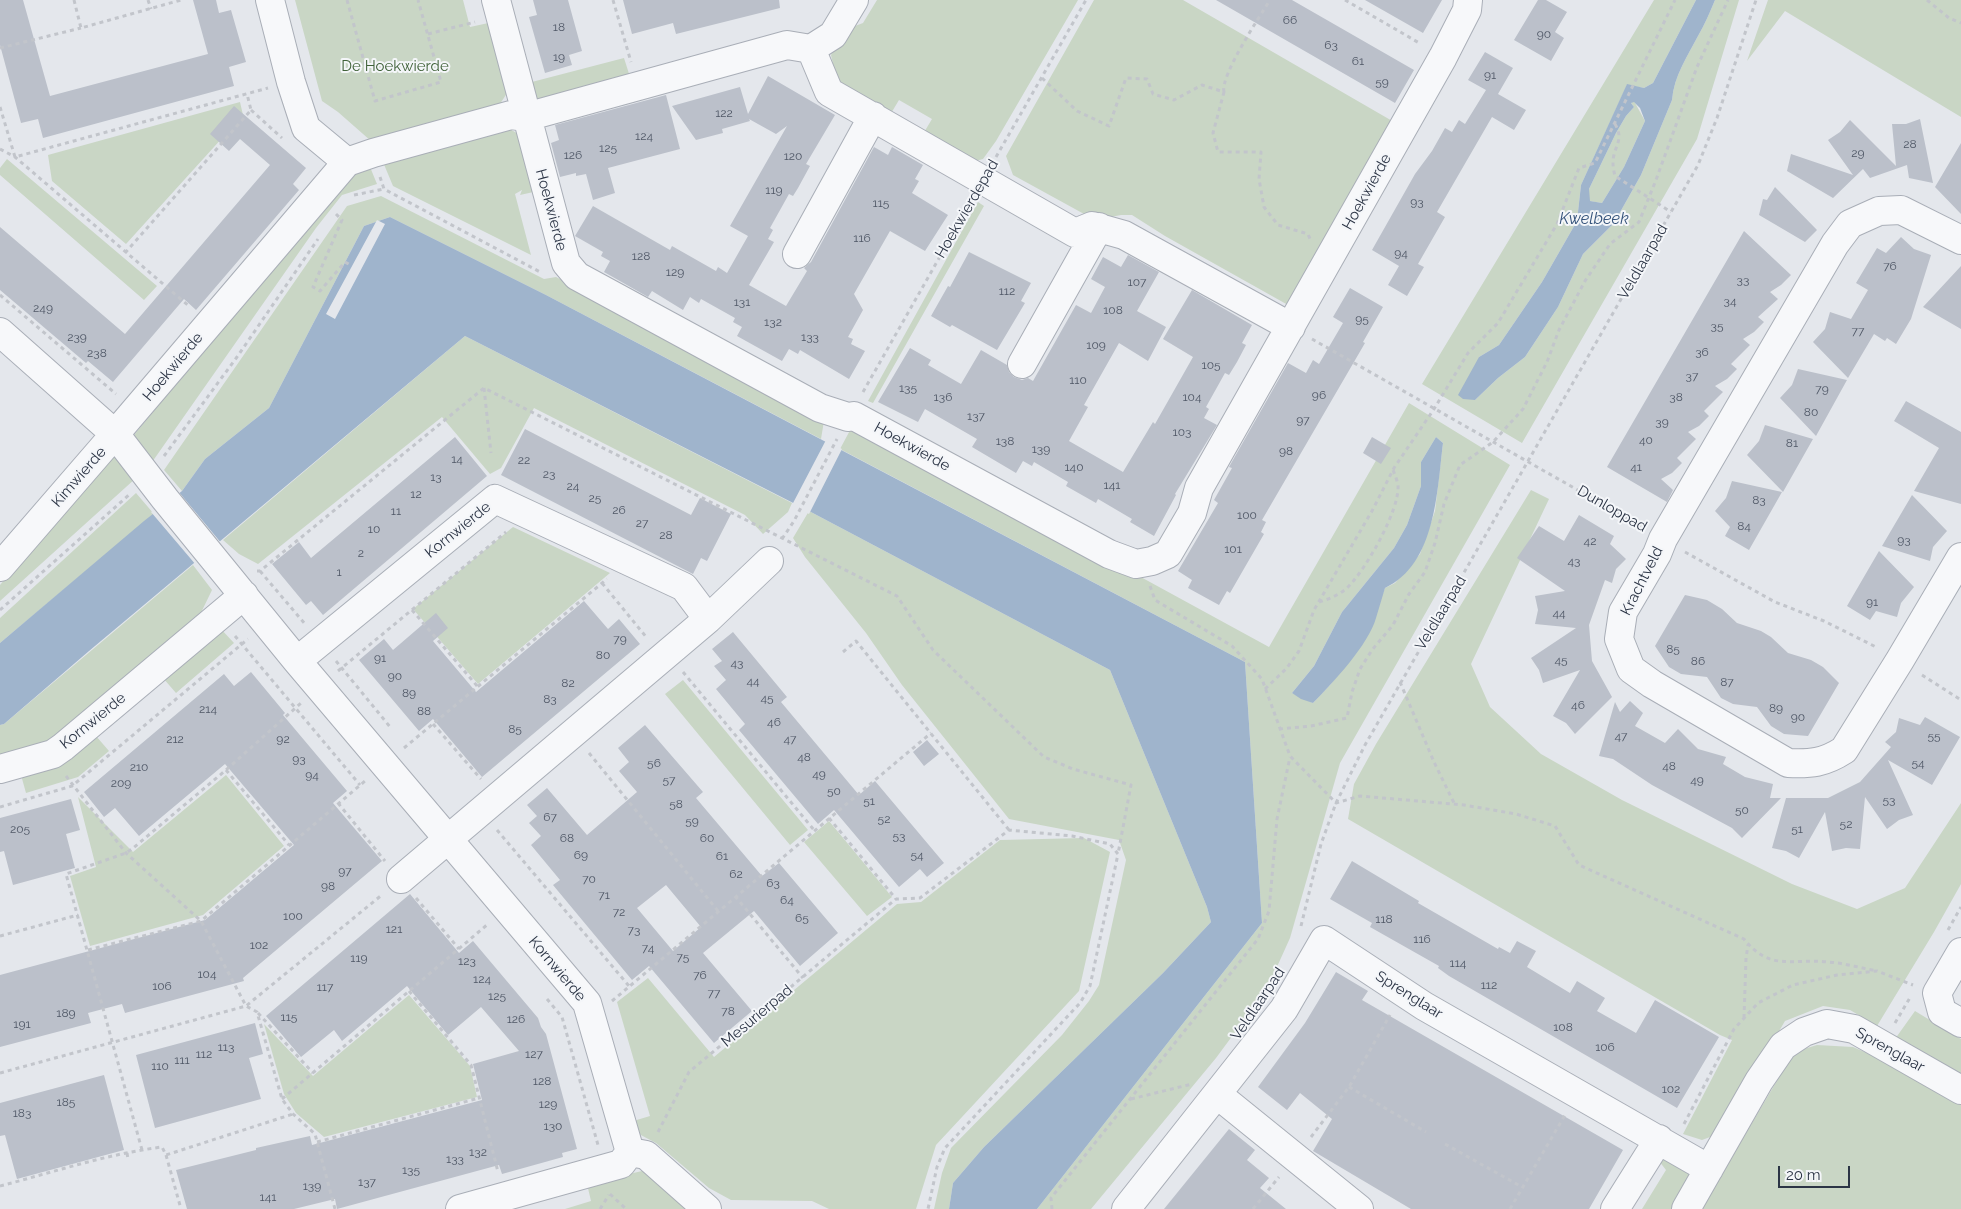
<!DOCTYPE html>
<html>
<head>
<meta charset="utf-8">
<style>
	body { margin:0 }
	#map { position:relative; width:1961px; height:1209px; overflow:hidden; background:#e4e7ec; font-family:Raleway,sans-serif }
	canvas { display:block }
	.scale { position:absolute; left:1778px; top:1166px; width:72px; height:22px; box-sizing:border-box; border:2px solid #2b3445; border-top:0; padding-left:6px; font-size:15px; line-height:18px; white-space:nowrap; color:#2b3445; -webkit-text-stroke:4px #f4f6f9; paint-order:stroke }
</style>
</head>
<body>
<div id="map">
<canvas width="1961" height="1209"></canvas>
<div class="scale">20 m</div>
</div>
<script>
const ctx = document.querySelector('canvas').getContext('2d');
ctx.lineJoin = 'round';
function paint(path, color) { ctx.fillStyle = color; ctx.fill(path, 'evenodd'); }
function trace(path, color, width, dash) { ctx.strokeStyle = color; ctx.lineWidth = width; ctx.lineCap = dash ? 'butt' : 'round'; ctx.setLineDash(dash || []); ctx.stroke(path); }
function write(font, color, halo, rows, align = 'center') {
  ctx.font = font + ' Raleway,sans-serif'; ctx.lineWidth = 4; ctx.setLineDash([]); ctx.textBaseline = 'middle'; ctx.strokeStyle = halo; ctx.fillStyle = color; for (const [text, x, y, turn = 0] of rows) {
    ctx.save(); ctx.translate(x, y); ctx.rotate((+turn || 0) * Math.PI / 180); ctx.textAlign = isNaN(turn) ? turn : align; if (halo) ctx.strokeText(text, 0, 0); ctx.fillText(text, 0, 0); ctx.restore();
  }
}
paint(new Path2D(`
	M295,0h168l7,27 23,-5 18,65 -13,20 -127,34 -33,-29 -16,-11z
	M877,0h201l-82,141 -13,18 -12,3 -48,-28 9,-15 -33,-19 -9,15 -52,-29 -7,-31 16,-26 16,-6z
	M1094,0h89l211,122 -106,183 -123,-69 -33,-21h-11l-26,5 -82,-45 -7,-19z
	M1654,0h42l-43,83 -9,5 -17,-3 -46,100 -4,36 -35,61 -43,63 -20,12 -4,43 23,-22 27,-21 33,-50 25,-53 31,-31 27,-48 31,-75c2,-24 15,-43 26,-64 7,-12 12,-24 17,-36h24l-42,139 -175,304 -100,-59z
	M1768,0h193v117l-176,-106 -38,50z
	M624,58l7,22 -87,24 -13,-11 -3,-10z
	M1634,101l11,20 -21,46 -22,36 -13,-2v-12l27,-56 10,-17 8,-9 -3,-4z
	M240,102l3,13 -117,129 -74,-63 -4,-26z
	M508,128l12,7 18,56 -18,4 2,-5 -7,4 16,61 -138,-69 -10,-24z
	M7,159l150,127 -13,14 -144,-125v-7z
	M370,167l7,17 -35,11 -26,33 -166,237 -16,-30 201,-245 19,-17z
	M381,196l163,83 12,-2 269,138 -4,24 -275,-144 -156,-78 -26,9 -95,182 -64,51 -23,32 -18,-21 183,-264z
	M978,202l6,4 -111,197 -5,-2z
	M465,336l327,167 -4,9 -25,22 -18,-19 -211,-107 -33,60 -11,6 -48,-57 -184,147 -19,-10 -16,-14z
	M1409,403l101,62 -170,298 -50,175 -23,51 -51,69 -125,151h-54l225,-286 -17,-261 -405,-213 15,-28 414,226zM1436,437l7,6 -8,68 -15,43 -25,29 -10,5 -21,53 -34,44 -17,18 -21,-10 22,-27 28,-54 52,-64 13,-23 14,-39v-24z
	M116,449l20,29 -136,123v-16z
	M1531,490l18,9 -78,165 19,43 51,47 81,46 170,84 65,25 48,-21 56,-85v81l-27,48 -57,94 -27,-16 -27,-4 -38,15 -67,113 -16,6 -19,-6 49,-94 -12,-5 -372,-216 6,-35 22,-40z
	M136,493l18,21 -154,129v-25z
	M809,511l301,159 97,237 4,15 -48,51 -179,174 -31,36 -4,26h-15l8,-36 9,-25 111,-113 27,-34 10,-16 27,-125 -7,-20 -110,-21 -107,-134 -36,-52 -61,-76 -12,-19z
	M513,527l97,46 -132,111 -65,-75z
	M193,565l19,25 -16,33 -142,118 -54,16v-32l4,-1z
	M220,628l14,15 -58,50 -13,-15z
	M683,680l125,150 -18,15 -125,-151z
	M96,736l13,15 -31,26 -52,16 -5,-18z
	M226,775l58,71 -81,69 -113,31 -20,-70 26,-9 -18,-70 55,55z
	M829,821l63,76 -25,19 -63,-74z
	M1084,838l26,14 -31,139 -143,154 -20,64h-87l-17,-8 -81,-1 -22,-12 -53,-45 -19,-10 -7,-11 20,-6 -33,-114 31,-24 66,79 183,-153 24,-2 79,-62z
	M409,995l61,71 7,31 -153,40 -28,-24 -12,-19 -20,-70 49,52z
	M1915,1011l46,28v39l-66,-39z
	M1817,1045l36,2 72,31 36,21v110h-260l93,-157z
	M1675,1156l14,8 5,16 -18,29h-34l24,-39 -7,-9z
	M642,1171l23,15 25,23h-125l26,-8 -4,-17z`), '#c9d6c5');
paint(new Path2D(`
	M1696,0h19c-5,12 -10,24 -17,36 -11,21 -24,40 -26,64l-31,75 -27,48 -31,31 -25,53 -33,50 -27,21 -23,22 -12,-1 -5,-4 21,-38 20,-12 43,-63 35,-61 4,-36 46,-101 17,4 9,-5zM1634,102l6,6 5,13 -21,46 -22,36 -12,-2 -1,-12 27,-56 10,-17 8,-9 -3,-4z
	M390,217l156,78 699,367 17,261 -225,286h-88l4,-26 31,-36 179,-174 48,-51 -4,-15 -97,-237 -301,-159 -344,-175 -376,315 -85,73 -4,1v-82l144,-122 38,-30 23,-32 64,-51 95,-182z
	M1436,437l7,6c-6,48 -7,121 -58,145 -3,10 -6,20 -9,30 -7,26 -44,66 -63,85l-12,-4 -9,-6 22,-27 28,-54 52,-64 13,-23 14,-39v-24z`), '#9fb4cc');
paint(new Path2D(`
	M377,220l8,4 -50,95 -9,-5z
	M826,440l16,9 -33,65 -17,-9z
	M178,491l44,53 -26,21 -45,-53z`), '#e4e7ec');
paint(new Path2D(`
	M0,0h23l27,96 158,-42 -15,-54h23l3,13 12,-3 15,52 -17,5 5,19 -191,52 -5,-19 -17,4 -21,-78z
	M533,0h35l14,51 -13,4 3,10 -27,8 -16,-56 8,-2z
	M623,0h156l1,8 -104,26 -3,-11 -41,11z
	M1216,0h76l122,70 -19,33z
	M1365,0h77l-19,33z
	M1538,0h8l21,12 -12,20 9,6 -13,23 -37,-21z
	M1485,52l28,16 -15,26 28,16 -12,20 -22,-13 -55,95 8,5 -27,47 6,3 -17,29 -19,-11 11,-19 -27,-16 43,-76 17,-23 13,-23 7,4 7,-12 6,4 21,-34 -18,-10z
	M768,76l67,39 -29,49 4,2 -12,22 -5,8 -4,-2 -19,34 3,2 -5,9 6,3 -25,43 37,21 21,-35 -3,-3 7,-6 63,-115 14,8 4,-8 31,18 -8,14 4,2 -7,12 36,22 -23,36 -35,-20 -36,63 9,16 -15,27 5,2 -2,5 14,7 -16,28 -49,-29 -2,4 -9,-5 -7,12 -45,-25 5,-9 -9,-5 2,-4 -34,-19 -2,4 -9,-6 -7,13 -31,-19 -4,6 -44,-25 6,-11 -9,-5 2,-4 -28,-16 18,-30 77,44 2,-4 44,25 2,-4 9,6 21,-37 -18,-10 57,-100 -11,8 -27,-15 1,2 -28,8 1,4 -27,7 -24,-34 68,-19 8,27z
	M666,95l14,54 -72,19 7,25 -22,7 -7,-26 -10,2v-3l-16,4 -9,-34 8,-3 -4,-15z
	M234,106l72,62 -13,16 6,6 -103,120 -12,-11 -71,83 -25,-21 -2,2 -86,-73v-63l125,107 145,-169 -30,-26 -11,12 -19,-17z
	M1920,119l13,64 -24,-5 -2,-13 -37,13 -7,-9 -30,29 -46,-27 4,-17 62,21 -25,-35 12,-8 10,-12 46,46 -4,-42h14z
	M1961,143v71l-26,-27z
	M1775,187l42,43 -12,12 -46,-27 4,-16 4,1z
	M1744,231l47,44 -10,10 -11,7 8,7 -20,18 6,5 -10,10 -11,7 7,6 -19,19 6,5 -10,10 -12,7 8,6 -19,19 5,5 -10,10 -11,6 8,7 -19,19 5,5 -10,10 -11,6 12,11 -6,12 -60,-35z
	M1901,237l13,12 17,6 -20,64 -15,25 -9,-6 -2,3 -11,-7 -26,44 -35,-36 12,-13 5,-17 21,7 17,-29 -12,-7 21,-35 9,5z
	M969,252l62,31 -10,18 4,2 -28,47 -45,-25 -2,2 -19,-11 17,-30 2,1z
	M1128,255l31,17 -22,39 29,16 -18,34 -29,-18 -35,62 4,2 -19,34 54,31 30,-50 2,2 38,-67 -30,-18 29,-49 60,35 -10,18 4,2 -9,17 -8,13 -4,-2 -19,34 3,2 -5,9 13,7 -42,69 1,1 -22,41 -24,-14 2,-3 -34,-20 -2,4 -30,-17 2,-4 -34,-20 -2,4 -9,-5 -7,12 -44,-26 5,-8 -52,-30 -7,13 -40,-20 32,-54 21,12 -3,5 33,19 20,-34 26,15 2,7 5,5 8,3 6,-2 5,3 43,-76 15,8 14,-26 -14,-8 12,-22 18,10z
	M1961,266v63l-38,-22z
	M1350,288l33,19 -20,35 2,1 -103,177 4,2 -5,10 3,2 -34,59 -3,-2 -8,14 -31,-17 4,-8 -14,-9 40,-68 -4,-3 18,-32 -3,-1 59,-104 18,10 7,-13 6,4 24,-41 -10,-6z
	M1798,369l49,11 -31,56 -36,-38 12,-13z
	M1906,401l55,31v72l-47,-13 25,-43 -45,-27z
	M1765,425l48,14 -30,53 -36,-37 12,-14z
	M525,429l166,86 9,-17 31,16 -24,47 -6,-3 -8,16 -192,-99z
	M455,437l32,39 -164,139 -12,-14 -5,4 -34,-41 27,-22 12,16z
	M1372,437l19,11 -10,16 -18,-11z
	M1732,481l50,11 -33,58 -24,-14 5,-9 -15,-16 11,-13z
	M1912,495l35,36 -14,16 -3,14 -48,-15z
	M1579,515l35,21 -4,8 16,15 -10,10 -4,14 -7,-3 -16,45 3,36 20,36 -37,37 -9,-11 -13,-7 27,-46 -37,13 -4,-13 -8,-12 45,-30 -41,-4 3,-14 -3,-14 30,-5 -48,-33 22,-32 25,15z
	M1879,551l35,36 -13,16 -4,14 -21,-6 -6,9 -23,-14z
	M1685,595l22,5 15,9 15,14 24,8 10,6 17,16 23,7 12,7 16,16 -31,53 -24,-2 -13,-8 -14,-19 -24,-3 -12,-6 -14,-21 -26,-3 -12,-7 -14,-21z
	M584,601l24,28 11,-10 21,25 -158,133 -49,-58 -14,12 -60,-71 25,-21 9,11 43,-37 12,15 -15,13 43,51z
	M733,632l54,65 -6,5 78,93 16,-14 69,82 -17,14 -7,-8 -21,18 -65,-77 -16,14 -79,-94 6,-6 -29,-35 10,-9 -12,-14 8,-5 -10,-12z
	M251,672l34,41 -2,2 64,76 -14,12 49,58 -139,117 1,3 -119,32 -3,-9 -34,9 3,10 -91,24v-72l205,-55 89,-75 -69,-81 -86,72 -24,-28 -11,9 -20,-25 140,-118 10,12z
	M1630,701l13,12 -8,13 30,17 13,-14 20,20 28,8 -3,7 22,13 28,7 -3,14h11l-39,40 -10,-10 -80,-43 -39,-26 -14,-3 16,-54 5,10z
	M1925,717l35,20 -28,48 -44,-25 25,55 -14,5 -12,9 -22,-32 -5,52 -14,-1 -14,3 -7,-39 -26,46 -13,-7 -14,-3 14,-50h42l32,-16 31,-35 -6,-5 11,-10 3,-14 21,7z
	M645,725l58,67 -7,6 66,78 17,-13 59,70 -38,33 -46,-55 -51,42 49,58 -38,32 -65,-77 -17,14 -79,-95 7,-5 -29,-35 10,-9 -12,-13 8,-7 -10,-11 20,-17 40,47 50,-43 -18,-21 10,-9 -11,-14zM666,885l35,42 -28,24 -36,-43z
	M927,740l12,14 -15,12 -11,-14z
	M71,799l9,31 -14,4 9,34 -62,17 -9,-34 -4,1v-34z
	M1352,861l67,40 -1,2 80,46 1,-2 11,6 7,-12 19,10 -9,16 43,26 7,-12 28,17 -8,13 39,22 19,-33 64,37 -42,71 -228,-132 -11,-8 1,-2 -69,-39 2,-4 -42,-24z
	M410,894l49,59 14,-12 65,77 3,9 5,7 31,115 -15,4 1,4 -61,17 -3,-9 -162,44 -2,-10 -41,10h-107l-11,-39 80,-20v-2l54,-12 2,9 170,-45 -9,-36 46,-13 -38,-44 -33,28 -41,-49 -65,55 -8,-11 -33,27 -35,-41z
	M1336,972l32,19 -6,9 261,150 -34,59h-178l-98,-58 19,-32 -32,-26 -13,17 -29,-23 47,-64z
	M255,1023l8,31 -14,4 12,41 -106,29 -19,-73z
	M104,1075l20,75 -107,29 -12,-44 -5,1v-33z
	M1229,1129l26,21 -8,10 22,18 -9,10 26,21h-122z`), '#bbc0ca');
const minor = new Path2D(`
	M270,0l21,82 15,46 41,34
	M496,0l70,263 11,13 243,132 28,9 6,-1 255,138 27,10 16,-3 16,-7 24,-41 7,-25 244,-431 24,-47 1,-10
	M811,49l22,-14 21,-35
	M1961,240l-60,-30 -22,1 -29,13 -15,20 -172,295 -6,15 -34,58 -4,27 12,30 21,15 136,79c23,1 36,0 56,-13l56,-90 61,-103
	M797,254l76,-138
	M0,332l115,102 -115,133
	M1022,364l77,-137
	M708,619l61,-58
	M297,661l198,-162 189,88 24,32 -307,260
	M0,769l53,-15 10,-7 181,-152
	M1961,952l-24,41 5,19 19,11
	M1218,1095l141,114
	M630,1152l16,3 61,54
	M460,1209l161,-45 9,-12 -43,-149 -290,-342 -132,-162 -50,-65 232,-272 26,-9 138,-38 15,2 261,-72 24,4 18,43 246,141 17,-7 32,9 167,92
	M1126,1209l158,-200 40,-69 100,66 285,163
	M1615,1209l44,-70
	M1686,1209l73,-128 24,-35 21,-14 23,-8 27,5 107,61`);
trace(minor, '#a9aeb7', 30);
trace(new Path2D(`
	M74,0l7,28 100,-28
	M148,0l3,9
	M347,0l28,101 66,-19 -23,-82
	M613,0l18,62
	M1345,0l76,44
	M1927,0l22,18 12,5
	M428,34l47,-12
	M0,48l81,-20
	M1042,78l35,33 32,15 17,-48 21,1 6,15 21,6 28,-15 22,7 -11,41 5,19h43l-2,27 5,28 14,18 30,9 2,5
	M1224,92c-4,-16 36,-76 46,-92
	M0,107l15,50 253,-69
	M251,110l31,28
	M1615,124c10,17 -2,22 -2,39 0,4 1,9 2,13l56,36
	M0,149l15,8 175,150
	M996,157l90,-157
	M380,177l4,12 158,84
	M354,195l30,-6
	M336,214l6,6 -29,67 7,4 25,-29 7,4
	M125,253l126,-143 -4,-16
	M0,295l116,99
	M1312,339l329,187
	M484,388l7,65
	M863,392l108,-190
	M164,456l73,-99 81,-118
	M782,539l12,-18 43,-82
	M1685,552l90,50 49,19 54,27
	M257,571h3l224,-183 413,208 36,54 111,107 29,12 58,16 -13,69
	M260,571l45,53
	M602,583l45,55
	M1150,586l5,14 77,46 30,33 28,77 46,47 24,-7 104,9 52,9 39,12 24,39 165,74c26,33 48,19 84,23 16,1 33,6 49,9
	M1319,602c10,-3 20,-7 28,-14 18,-17 53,-78 51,-103 -1,-5 -3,-10 -5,-15
	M0,610l130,-116
	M412,610l66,77
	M235,636l125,149
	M843,652l13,-11 153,189
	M336,661l55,67
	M338,671l168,-139
	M683,672l131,158
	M1922,675l39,25
	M1400,682l34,80 20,41
	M1265,689l21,-20 13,-18 15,-41 58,-99 22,-43 40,-59 34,-56 30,-30 59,-99 22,-56 16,-5 80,-163
	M433,724l48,55
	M1279,729l32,-3 36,-8 5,-26 8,-23 12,-19 21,-25 16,-31 16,-22 10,-29 9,-39 16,-39 33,-23 30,-33 24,-47 12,-32 26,-49 25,-37 29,-22 17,-42 41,-113 31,-67
	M404,748l203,-169
	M589,753l129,158
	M226,770l63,75
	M66,776l60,77 75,68 45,85 11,6 25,87 11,15 22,20 20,75
	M338,803l47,58
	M0,807l72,-21 176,-147
	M829,818l67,81 24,-1 89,-68 63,6 38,8 8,10 -28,132 -10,17 -135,145 -8,19 -9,42
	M497,830l132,156
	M735,896l68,82
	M416,898l43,51
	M1301,926l20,-82 15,-41 29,-58 333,-580 19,-47 39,-118
	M1948,930l13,-23
	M0,936l78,-21
	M88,950l113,-29 164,-140
	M409,991l62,74 27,107
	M547,999l15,18 36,128
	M612,1001l319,-268
	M258,1013l55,60
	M1744,1018l2,-60 2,-13
	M1895,1023l16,-27
	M0,1073l246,-67 137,-112
	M1349,1087l77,45
	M282,1099l206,-175
	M1131,1099l61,-15
	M1684,1124l50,-95 24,-26 35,-18 44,-10 40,-4 36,14
	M658,1132l31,-60 207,-173
	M1311,1137l38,-50 41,-72
	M317,1142l162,-44
	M1445,1144l77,43
	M142,1150l-76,-276 60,-21 6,-4 94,-79 75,-67
	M127,1153l1,6
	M166,1155l15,54
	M0,1186c54,-14 107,-32 162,-39l4,8 127,-41
	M610,1194l16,15
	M600,1209l9,-14
	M1052,1209l-1,-11 207,-259 11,-28 8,-92 13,-62
	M1253,1209l26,-32
	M1510,1209l55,-94`), '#c2c5cb', 3, [4, 4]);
trace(minor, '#f7f8fa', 28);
write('12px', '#4f5766', null, [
	["66",1290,20],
	["18",559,27],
	["90",1544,34],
	["63",1331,45],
	["19",559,57],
	["61",1358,61],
	["91",1490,75],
	["59",1382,82],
	["122",724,113],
	["124",644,136],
	["28",1910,144],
	["125",608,148],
	["29",1858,153],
	["126",573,155],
	["120",793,156],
	["119",774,190],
	["93",1417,202],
	["115",881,203],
	["116",862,238],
	["94",1401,253],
	["128",641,256],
	["76",1890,266],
	["129",675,272],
	["33",1743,280],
	["107",1137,282],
	["112",1007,291],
	["34",1730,301],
	["131",742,302],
	["249",43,308],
	["108",1113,310],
	["95",1362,319],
	["132",773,322],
	["35",1717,326],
	["77",1858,331],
	["239",77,337],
	["133",810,337],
	["109",1096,345],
	["36",1702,352],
	["238",97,353],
	["105",1211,365],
	["37",1692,376],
	["110",1078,380],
	["135",908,388],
	["79",1822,389],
	["96",1319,395],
	["136",943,397],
	["104",1192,397],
	["38",1676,397],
	["80",1811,412],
	["137",976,416],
	["97",1303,420],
	["39",1662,422],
	["103",1182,432],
	["40",1646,440],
	["138",1005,441],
	["81",1792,443],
	["139",1041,449],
	["98",1286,451],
	["14",457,459],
	["22",524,460],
	["140",1074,467],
	["41",1636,467],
	["23",549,474],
	["13",436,477],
	["141",1112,485],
	["24",573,486],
	["12",416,494],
	["25",595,498],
	["83",1759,500],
	["26",619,510],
	["11",396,511],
	["100",1247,515],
	["27",642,523],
	["84",1744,526],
	["10",374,529],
	["28",666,535],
	["93",1904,540],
	["42",1590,541],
	["101",1233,549],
	["2",361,553],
	["43",1574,561],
	["1",339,572],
	["91",1872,602],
	["44",1559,613],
	["79",620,639],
	["85",1673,649],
	["80",603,655],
	["91",380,658],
	["45",1561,660],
	["86",1698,661],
	["43",737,663],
	["90",395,676],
	["44",753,681],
	["87",1727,682],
	["82",568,683],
	["89",409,693],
	["45",767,698],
	["83",550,699],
	["46",1578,705],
	["89",1776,708],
	["214",208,709],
	["88",424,711],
	["90",1798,717],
	["46",774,722],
	["85",515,729],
	["47",1621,736],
	["55",1934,736],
	["212",175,739],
	["92",283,739],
	["47",790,739],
	["48",804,757],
	["93",299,759],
	["56",654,763],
	["54",1918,763],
	["48",1669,766],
	["210",139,767],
	["49",819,774],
	["94",312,775],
	["57",669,780],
	["49",1697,780],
	["209",121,783],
	["50",834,791],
	["53",1889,800],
	["51",869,801],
	["58",676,804],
	["50",1742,810],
	["67",550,817],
	["52",884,819],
	["59",692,821],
	["52",1846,824],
	["205",20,829],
	["51",1797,829],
	["53",899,836],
	["68",567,838],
	["60",707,838],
	["69",581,855],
	["54",917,855],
	["61",722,856],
	["97",345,871],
	["62",736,874],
	["70",589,879],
	["63",773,883],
	["98",328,886],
	["71",604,895],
	["64",787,900],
	["72",619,912],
	["100",293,916],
	["65",802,918],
	["118",1384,919],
	["121",394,929],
	["73",634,930],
	["116",1422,939],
	["102",259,945],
	["74",648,948],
	["75",683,957],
	["119",359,958],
	["123",467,961],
	["114",1458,963],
	["104",207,974],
	["76",700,975],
	["124",482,979],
	["112",1489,985],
	["106",162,986],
	["117",325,987],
	["77",714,993],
	["125",497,996],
	["78",728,1011],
	["189",66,1013],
	["115",289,1017],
	["126",516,1019],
	["191",22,1024],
	["108",1563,1027],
	["113",226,1047],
	["106",1605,1047],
	["112",204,1054],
	["127",534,1054],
	["111",182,1060],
	["110",160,1066],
	["128",542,1081],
	["102",1671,1089],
	["185",66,1102],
	["129",548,1104],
	["183",22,1113],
	["130",553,1126],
	["132",478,1152],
	["133",455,1159],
	["135",411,1170],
	["137",367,1182],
	["139",312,1186],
	["141",268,1197]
]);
write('15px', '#3f6138', '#f4f6f9', [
	["De Hoekwierde",395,66]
]);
write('15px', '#2b3445', '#f4f6f9', [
	["Hoekwierde",1367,192,-61],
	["Hoekwierdepad",967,209,-60],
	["Hoekwierde",551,210,75],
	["Veldlaarpad",1643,262,-60],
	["Hoekwierde",173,367,-50],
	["Hoekwierde",912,447,29],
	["Kimwierde",79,477,-49],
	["Dunloppad",1612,509,30],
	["Kornwierde",458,530,-39],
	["Krachtveld",1642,581,-63],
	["Veldlaarpad",1441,613,-59],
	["Kornwierde",93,721,-39],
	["Kornwierde",557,969,50],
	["Sprenglaar",1409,995,32],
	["Veldlaarpad",1258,1004,-56],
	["Mesurierpad",757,1016,-40],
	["Sprenglaar",1890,1050,29]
]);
write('italic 16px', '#34527a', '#f4f6f9', [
	["Kwelbeek",1594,219]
]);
</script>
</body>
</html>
